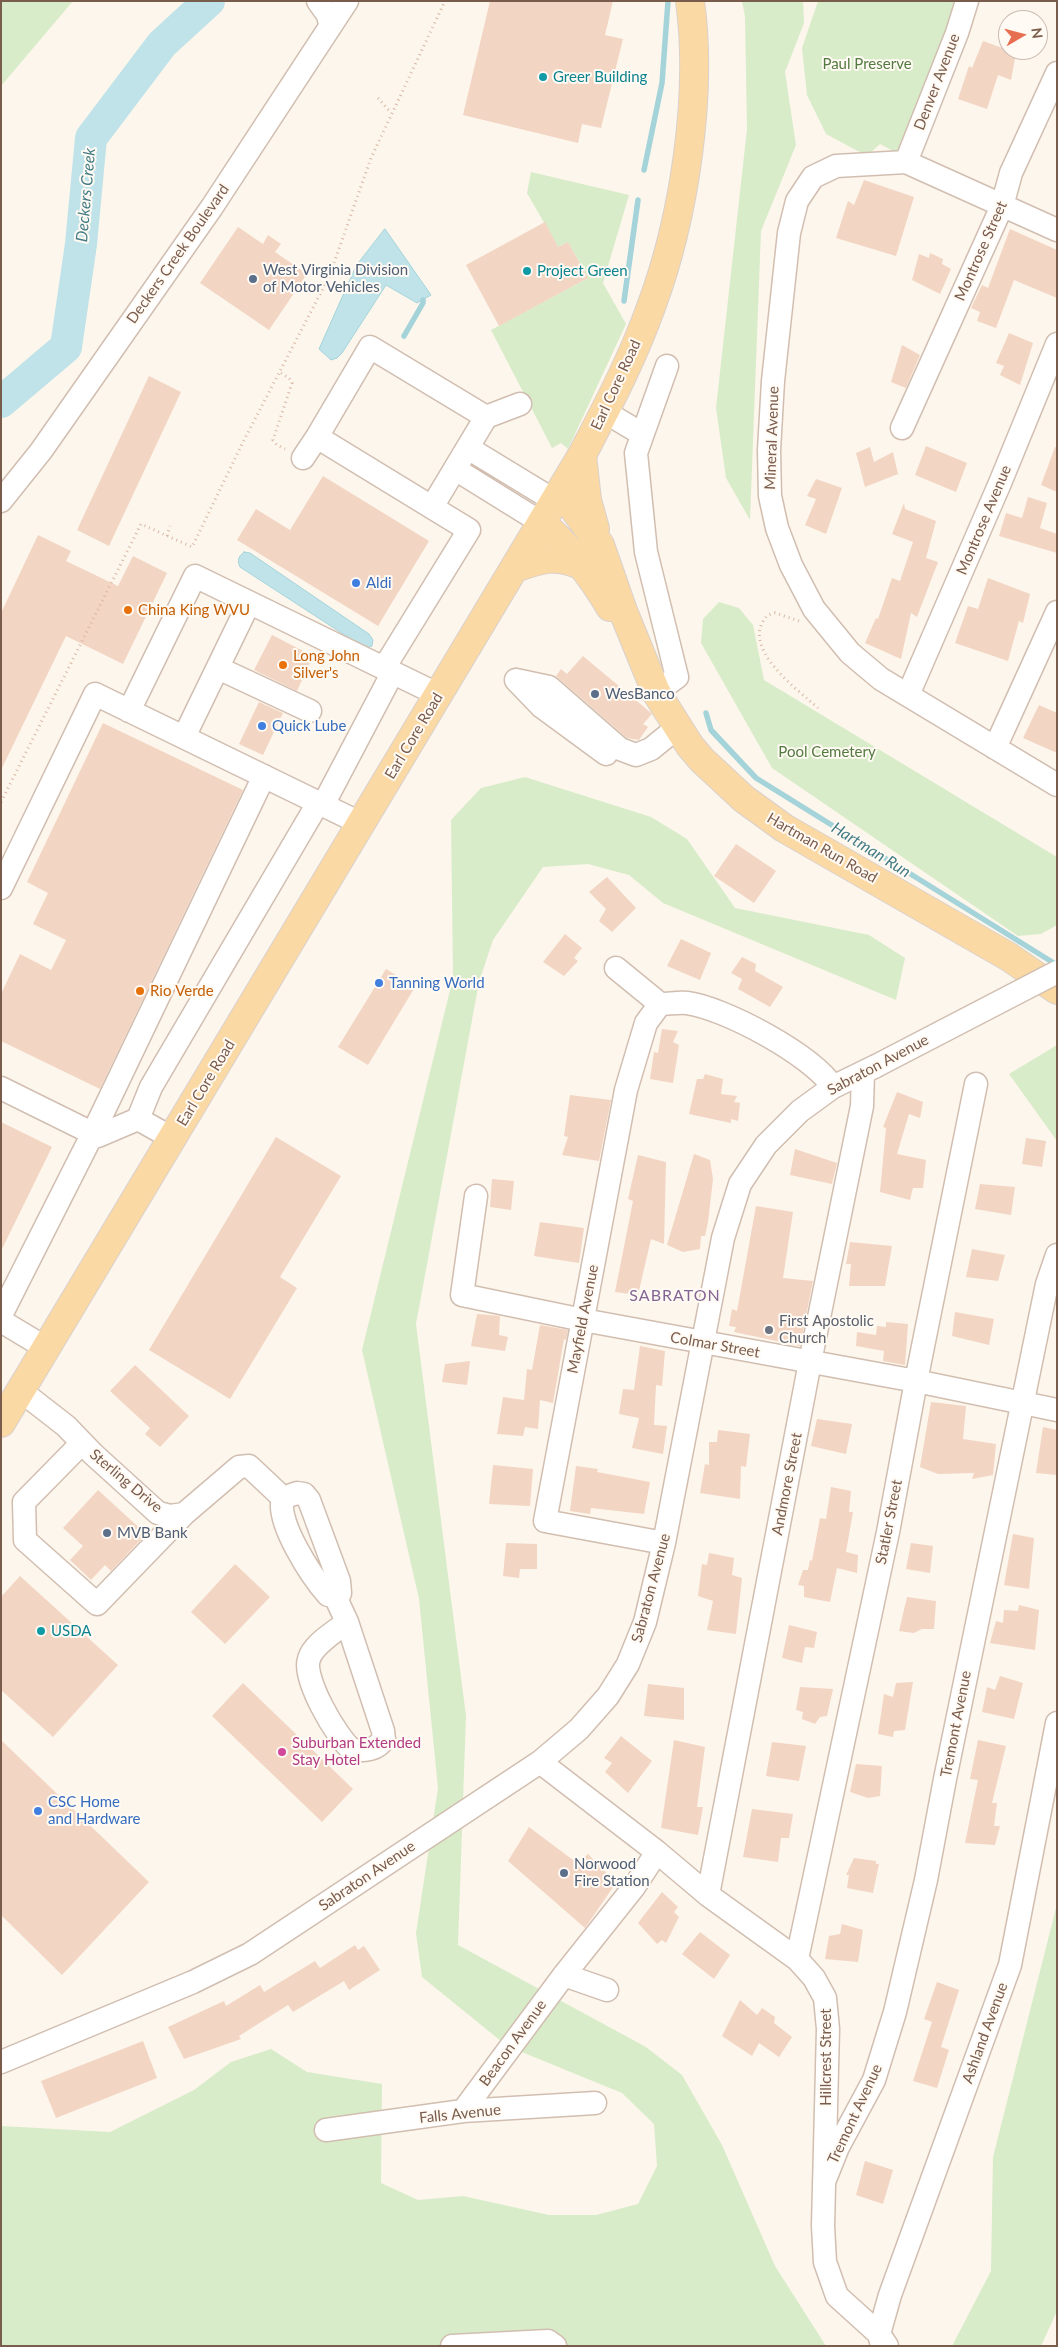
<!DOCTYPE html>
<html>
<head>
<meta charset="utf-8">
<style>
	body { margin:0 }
	#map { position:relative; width:1058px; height:2347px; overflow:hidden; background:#fdf6ec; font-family:Lato,sans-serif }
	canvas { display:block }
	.frame { position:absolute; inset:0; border:2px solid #7a5c4d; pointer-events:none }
	.north { position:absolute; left:998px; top:10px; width:50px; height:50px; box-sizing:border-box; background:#fffaf3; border:1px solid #cabbb1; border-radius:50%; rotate:82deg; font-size:14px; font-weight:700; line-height:20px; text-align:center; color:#7a5c4d }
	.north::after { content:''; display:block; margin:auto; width:18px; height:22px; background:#e76f51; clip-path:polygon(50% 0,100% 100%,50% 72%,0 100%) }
</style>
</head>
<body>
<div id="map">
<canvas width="1058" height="2347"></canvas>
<div class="frame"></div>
<div class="north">N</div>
</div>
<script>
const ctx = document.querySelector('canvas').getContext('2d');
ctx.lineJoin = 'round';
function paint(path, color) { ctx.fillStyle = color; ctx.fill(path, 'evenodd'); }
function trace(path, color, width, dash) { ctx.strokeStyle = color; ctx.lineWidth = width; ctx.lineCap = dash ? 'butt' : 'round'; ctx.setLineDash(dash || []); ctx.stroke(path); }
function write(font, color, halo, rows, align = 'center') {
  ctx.font = font + ' Lato,sans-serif'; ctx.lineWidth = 4; ctx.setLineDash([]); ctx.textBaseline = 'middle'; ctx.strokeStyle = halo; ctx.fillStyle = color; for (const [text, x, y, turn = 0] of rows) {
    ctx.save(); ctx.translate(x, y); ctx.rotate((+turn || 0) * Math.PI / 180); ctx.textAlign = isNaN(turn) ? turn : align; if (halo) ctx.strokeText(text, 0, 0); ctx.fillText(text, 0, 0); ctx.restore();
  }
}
paint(new Path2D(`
	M1,1h72l-72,85z
	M742,1h61l1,22 -19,49 11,73 -35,86 -11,289 -24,-42 -10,-70 31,-279 -2,-112z
	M818,1h138l-40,112 -19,40 -17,-9 -13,12 -41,-22 -19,-39 -5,-47z
	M531,172l98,23 -26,88 23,41 -58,125 -7,-6 -9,5 -61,-118 97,-52 -20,-36 -10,5 -31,-54z
	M719,602l20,6 14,17 11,55 293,177v68l-16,9 -23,2 -246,-168 -71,-125 2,-24z
	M525,777l126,40 36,22 48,69 134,27 36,23 -9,42 -233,-97 -34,-28 -41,-11 -45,3 -50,73 -14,42 -63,342 50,392 -8,229 188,102 36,28 40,70 53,121 51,80h-825v-220l109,6 84,-42 37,-28 40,-13 36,23 75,12 -1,99 37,17 45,-4 86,19h47l42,-11 19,-38 -3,-42 -32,-31 -115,-47 -85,-69 -6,-44 22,-145 -19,-189 -57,-249 91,-372 -2,-158 30,-32z
	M1057,1045v96l-48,-67z
	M1057,1904v407l-16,35h-89l39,-75 2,-114z`), '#d8ecc9');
const water = new Path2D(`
	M385,229l46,66 -14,8 -31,-18 -44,68 -5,5 -6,2 -12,-11 37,-83z
	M244,552l6,1 119,81 4,6 -1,6 -6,2 -6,-3 -120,-78c-3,-7 -2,-10 4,-15z`);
paint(water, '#bfe3e8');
trace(water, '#a5d3da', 1);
trace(new Path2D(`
	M644,170l18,-87 6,-82
	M624,301l14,-101
	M404,336l19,-33v-3
	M706,713l5,17 45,48 301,187`), '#a5d3da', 5.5);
trace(new Path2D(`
	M1,402l65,-55 15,-103 10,-106 71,-94 47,-43`), '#bfe3e8', 32);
paint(new Path2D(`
	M490,1h123l-8,34 18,4 -22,89 -19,-4 -4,19 -115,-28z
	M983,41l33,12 -5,27 -13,-5 -11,34 -29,-10 11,-33 3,2z
	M864,180l50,17 -18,59 -60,-18 12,-37 6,4z
	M545,222l13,25 10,-5 20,36 -89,48 -33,-61z
	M238,227l25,17 5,-9 13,9 -6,8 32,22 -38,56 -69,-47z
	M1010,229l47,21v48l-43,-18 -18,48 -19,-7 3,-9 -9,-4 11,-23 6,3z
	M930,253l13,6 -1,5 9,5 -11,25 -28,-14 7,-26 10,4z
	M1009,333l24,10 -13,42 -20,-10 4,-9 -8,-3z
	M902,345l18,10 -14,33 -15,-6z
	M149,376l32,16 -72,154 -32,-16z
	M926,446l41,17 -11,29 -41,-17z
	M870,447l4,15 19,-10 5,22 -33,13 -9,-34z
	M1055,447l2,1v44l-16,-7z
	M323,476l106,65 -51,85 -141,-86 19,-31 34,21z
	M816,479l26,9 -16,46 -21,-9 11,-26 -9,-3z
	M1028,497l19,6 -7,25 17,6v19l-58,-17 7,-23 16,5z
	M904,503l1,6 31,12 -10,37 12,4 -21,55 -6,-4 -10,46 -36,-16 11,-25 2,1 14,-41 8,3 13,-39 -21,-8z
	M38,535l33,16 -5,10 52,25 15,-30 34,17 -44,91 -57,-28 -65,134v-157z
	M988,578l42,16 -7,29 -4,-2 -11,40 -53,-18 13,-37 10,3z
	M272,635l41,21 -16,35 -43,-21z
	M583,656l67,56 2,2 -9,10 5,3 -9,13 -12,-2 -71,-62 5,-7 6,5z
	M259,702l24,11 -20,42 -24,-11z
	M1039,705l18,8v40l-34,-15z
	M103,723l140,67 -143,299 -99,-48v-47l19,-40 31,16 15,-30 -33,-16 15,-31 -21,-11z
	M736,844l40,27 -22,32 -40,-27z
	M607,877l29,31 -24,24 -13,-11 7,-12 -17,-17z
	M565,934l17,14 -8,10 4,3 -14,15 -21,-14z
	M681,939l30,14 -11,27 -33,-14z
	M742,957l14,7 -1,7 28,16 -13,20 -32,-18 4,-10 -11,-6z
	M386,969l29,18 -47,78 -30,-18z
	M662,1029l16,2 -5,11 6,3 -6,38 -23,-4 4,-27 4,1z
	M705,1074l18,5 -2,15 16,2 -3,6 6,1 -2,18 -7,-2v4l-42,-9 8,-35h6z
	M897,1092l26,10 -3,16 -11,-4 -12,40 29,6 -3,28h-10l-3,12 -30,-8 6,-64 -3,-1z
	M570,1095l41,5 -12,61 -37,-6 6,-18 -4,-1z
	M1,1122l51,25 -51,104z
	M276,1137l65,39 -61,101 17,11 -67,111 -81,-49z
	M1026,1138l20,3 -4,26 -20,-3z
	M795,1149l42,14 -5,21 -42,-9z
	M694,1154l16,6 3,19 -5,43 -3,14h-4l-1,13 -17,3 -16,-7z
	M638,1155l28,7 -2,82 -13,-5 -13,56 -23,-3 18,-91 -5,-2z
	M492,1179l22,2 -3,29 -21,-3z
	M980,1184l35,3 -4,28 -36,-6z
	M756,1206l37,6 -10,66 30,3 -13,65 -66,-14 2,-5 -7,-1 3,-17 5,2z
	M540,1222l44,6 -5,35 -45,-7z
	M850,1242l42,4 -7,40h-36l2,-22h-5z
	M972,1249l33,6 -7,26 -32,-4z
	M955,1312l39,7 -5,26 -37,-9z
	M477,1314l23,2 -1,19 9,2 -3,14 -34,-5z
	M886,1322l22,2 -3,41 -22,-4 1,-10 -28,-5 1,-14 19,3 1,-9 9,1z
	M540,1325l28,5 -2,10 -2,-1 -11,64 -13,-3 -2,29 -13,-2 -2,9 -26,-2 6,-37 21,3 3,-31 5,1z
	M640,1346l25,5 -3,35 -6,-1 -2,40 13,1 -4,28 -31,-6 7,-30 -20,-4 4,-25 11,1z
	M470,1361l-3,24 -25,-3 3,-18z
	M135,1365l54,51 -29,31 -15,-13 5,-6 -40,-37z
	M931,1402l35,4 -3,33 33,5 -3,31 -21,4 2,-6 -36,1 -18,-7z
	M817,1419l35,5 -6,30 -35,-8z
	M1043,1427l14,3v45l-21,-2z
	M718,1430l32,4 -4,33 -5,-1 -1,33 -40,-6 5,-29 4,1v-23h8z
	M493,1465l40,4 -3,37 -41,-2z
	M576,1466l22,3 -1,3 53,10 -6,32 -53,-6 -1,6 -20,-3z
	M831,1487l20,4 -2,21h4l-7,40 12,3 -1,18 -20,-5 -7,34 -26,-5v-11l-6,-1 5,-15h5l2,-10 2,1 8,-43 6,1z
	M98,1490l48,44 -35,37 -6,-6 -14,15 -21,-20 13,-14 -20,-18z
	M1013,1534l21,4 -5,51 -25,-4z
	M506,1543l31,1v25h-17l-1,9 -16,-2z
	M911,1543l22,3 -3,27 -24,-4z
	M709,1553l25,5 -2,17 10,3 -6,56 -29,-4 6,-29 -15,-5 4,-32 5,1z
	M235,1564l35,33 -45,47 -34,-32z
	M20,1576l98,89 -65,72 -52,-47v-93z
	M907,1597l29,4 -2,28h-12l-8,4 -15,-2z
	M1019,1605l20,5 -4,40 -45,-7 6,-22 7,2 1,-13 14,1z
	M789,1625l28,7 -3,16 -9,-1 -3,16 -20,-5z
	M1000,1676l23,7 -9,36 -32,-7 5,-25 8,3z
	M913,1682l-8,48 -11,1 -1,6 -15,-3 6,-40 9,3 3,-14z
	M243,1683l110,106 -31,33 -110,-106z
	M648,1684l36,4v32l-40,-4z
	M800,1687l33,2 -6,27 -7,1 -5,7 -13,-5 1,-7 -7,-2z
	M621,1736l31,25 -24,32 -23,-21 7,-9 -8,-5z
	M1,1740l148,142 -87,93 -61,-60z
	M674,1740l31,7 -8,60h6l-5,28 -37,-7z
	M978,1740l28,6 -14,57h5l-3,23h6l-5,19 -30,-2 13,-63 -8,-1z
	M772,1742l34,4 -7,35 -33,-5z
	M856,1764l26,2 -2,30 -12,2 -18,-6z
	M752,1809l41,5 -4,24h-8l-3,24 -35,-5z
	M529,1827l48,36 11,-9 28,29 -31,45 -77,-67z
	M854,1858l22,3v3h3l-6,29 -26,-5 2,-13h-3z
	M662,1892l16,15 -4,5 5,5 -13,26 -4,-3 -5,4 -19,-21z
	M842,1924l21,6 -5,32 -33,-3 4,-23 11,-2z
	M700,1932l30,23 -16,24 -32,-25z
	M355,1945l3,5 6,-4 16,24 -31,20 -5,-9 -51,31 -5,-7 -49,31 2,3 -57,20 -16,-32 56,-26 2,5 34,-21 4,7 51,-31 5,7z
	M937,1982l22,8 -18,57 8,3 -12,38 -24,-7 19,-59 -8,-3z
	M740,2000l17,15 5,-7 13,9 -1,6 18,14 -13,20 -20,-14 -7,13 -30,-20z
	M143,2041l14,37 -101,40 -15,-37z
	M865,2161l28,9 -10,34 -27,-9z`), '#f3d5c3');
const minor = new Path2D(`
	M318,1l10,14 2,9
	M906,162l51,-129 10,-32
	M1057,230l-151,-68 -70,4 -23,11 -16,24 -8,32 -16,148 -4,69 1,46 7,32 14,37 23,44 36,44 31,26 176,106
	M605,412l37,22
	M902,428l100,-222 9,-33 46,-100
	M468,448l87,53
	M303,458l14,-21
	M455,469l87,54
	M1,501l40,-50 171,-244 135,-206
	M432,507l54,-90 34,-13
	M218,668l92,43
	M384,668l85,-138 -152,-93 53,-90 116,70
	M516,680l33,7 71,62 16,6 15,-6 27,-22
	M516,680l26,27 64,47
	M656,692l21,-15 -31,-125 -10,-99 31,-87
	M908,695l92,-212 57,-139
	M129,711l66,-135 244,119
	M184,737l65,-134
	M995,748l62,-136
	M323,805l70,-133
	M1,888l94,-194 267,130
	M616,968l44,36c9,0 19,-2 27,-1 38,5 125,52 146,84
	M660,1004l-14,19 -20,67 -81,431 119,22
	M1,1088l97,48 40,-17 34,19
	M138,1119l13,-32 167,-284
	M476,1196l-14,99 121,25 333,61 141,29
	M1,1315l92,-182 171,-357
	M1,1321l45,27
	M21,1391l45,35 27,28 65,59 12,3 14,-2 55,-47 10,-1 34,32
	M82,1443l-58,59 1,38 72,64 87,-90
	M297,1493l7,1 5,6 30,81 1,12 -5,3 -7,-1c-16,-18 -53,-74 -45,-97z
	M335,1596l12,26 36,109 1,8c-7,11 -19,12 -32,11 -15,-12 -50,-72 -43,-91 4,-15 26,-27 38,-37
	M540,1762l117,90 51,43 89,64 17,19 11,20 3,31 -5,197 2,36 12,34 42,38 8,12
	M708,1895l102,-533 52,-256 1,-33
	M797,1959l91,-427 28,-151 60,-297
	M564,1975l43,15
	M1,2062l192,-80 57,-28 290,-192 39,-33 29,-33 20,-32 17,-42 19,-79 59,-305 17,-54 26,-39 34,-34 33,-24 43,-21
	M463,2111l101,-136 70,-88 23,-35
	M326,2130l137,-19 132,-8
	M824,2182l14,-35 36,-67 21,-68 31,-132 19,-101 102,-495 10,-29
	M452,2346l96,-5 7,5
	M882,2346l-3,-12 11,-39 120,-330 47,-242`);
const major = new Path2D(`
	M582,455l5,45 8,29
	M561,491l39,54 23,66 33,81 34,54 12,14 42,39 40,29 225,129 48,33
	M542,523c27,24 50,53 68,84
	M515,568c26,-9 39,-14 66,-3
	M1,1423l581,-968c25,-48 51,-97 69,-148 33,-88 52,-212 39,-306`);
trace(minor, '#d1beb0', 25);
trace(major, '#dad1cd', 30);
trace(new Path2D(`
	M378,98l13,15
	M281,373l8,5 3,5 -19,57 4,5 8,4
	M167,536l3,-10
	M799,621l-24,-8 -7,2c-31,31 30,75 50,93
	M1,802l140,-278 51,23 50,-103 87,-167 42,-119 74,-157`), '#d9b8a5', 3, [1, 4]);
trace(minor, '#fff', 22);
trace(major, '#fbd9a5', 28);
const minorBridge = new Path2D(`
	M876,1066l181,-94`);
trace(minorBridge, '#d1beb0', 25, []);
trace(minorBridge, '#fff', 22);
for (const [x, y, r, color] of [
	[543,77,5,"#0f9aa8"],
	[527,271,5,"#0f9aa8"],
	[253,279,5,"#5c6f8a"],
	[356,583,5,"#3f7fe0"],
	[128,610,5,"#e8710a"],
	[283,665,5,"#e8710a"],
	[595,694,5,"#5c6f8a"],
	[262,726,5,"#3f7fe0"],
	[379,983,5,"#3f7fe0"],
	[140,991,5,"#e8710a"],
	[769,1330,5,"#6b7280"],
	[107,1533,5,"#5c6f8a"],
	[41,1631,5,"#0f9aa8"],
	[282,1752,5,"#d1479c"],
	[38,1811,5,"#3f7fe0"],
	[564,1873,5,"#5c6f8a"]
]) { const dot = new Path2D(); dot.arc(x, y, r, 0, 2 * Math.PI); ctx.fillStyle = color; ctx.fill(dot); trace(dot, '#fffaf3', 2); }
write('15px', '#537a41', '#fffaf3', [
	["Paul Preserve",867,64],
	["Pool Cemetery",827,752]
]);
write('15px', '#0d838f', '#fffaf3', [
	["Greer Building",553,77],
	["Project Green",537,271],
	["USDA",51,1631]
], 'left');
write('15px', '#7a5c4d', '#fffaf3', [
	["Denver Avenue",937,82,-69],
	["Montrose Street",981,251,-66],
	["Deckers Creek Boulevard",178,254,-55],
	["Earl Core Road",616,385,-65],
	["Mineral Avenue",772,438,-88],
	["Montrose Avenue",984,520,-67],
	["Earl Core Road",414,736,-59],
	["Hartman Run Road",822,848,30],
	["Sabraton Avenue",878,1065,-28],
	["Earl Core Road",206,1083,-59],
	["Mayfield Avenue",583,1319,-79],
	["Colmar Street",715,1345,10],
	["Sterling Drive",126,1481,40],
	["Andmore Street",787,1484,-79],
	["Statler Street",889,1522,-79],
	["Sabraton Avenue",651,1588,-75],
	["Tremont Avenue",956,1724,-79],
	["Sabraton Avenue",367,1876,-34],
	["Ashland Avenue",985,2033,-70],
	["Beacon Avenue",513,2043,-54],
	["Hillcrest Street",826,2057,-90],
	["Falls Avenue",460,2114,-6],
	["Tremont Avenue",855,2114,-65]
]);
write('15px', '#4e5e75', '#fffaf3', [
	["West Virginia Division",263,270],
	["of Motor Vehicles",263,287],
	["WesBanco",605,694],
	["MVB Bank",117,1533],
	["Norwood",574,1864],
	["Fire Station",574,1881]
], 'left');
write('15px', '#366cbe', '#fffaf3', [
	["Aldi",366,583],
	["Quick Lube",272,726],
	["Tanning World",389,983],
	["CSC Home",48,1802],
	["and Hardware",48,1819]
], 'left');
write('15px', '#c56008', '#fffaf3', [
	["China King WVU",138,610],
	["Long John",293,656],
	["Silver's",293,673],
	["Rio Verde",150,991]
], 'left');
write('15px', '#5b616d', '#fffaf3', [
	["First Apostolic",779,1321],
	["Church",779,1338]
], 'left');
write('15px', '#b23c85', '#fffaf3', [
	["Suburban Extended",292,1743],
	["Stay Hotel",292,1760]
], 'left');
write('italic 16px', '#437c86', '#fffaf3', [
	["Deckers Creek",86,195,-85],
	["Hartman Run",871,850,32]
]);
ctx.letterSpacing = '1px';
write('16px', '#846695', '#fffaf3', [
	["SABRATON",675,1296]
]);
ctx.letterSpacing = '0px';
</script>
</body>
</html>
